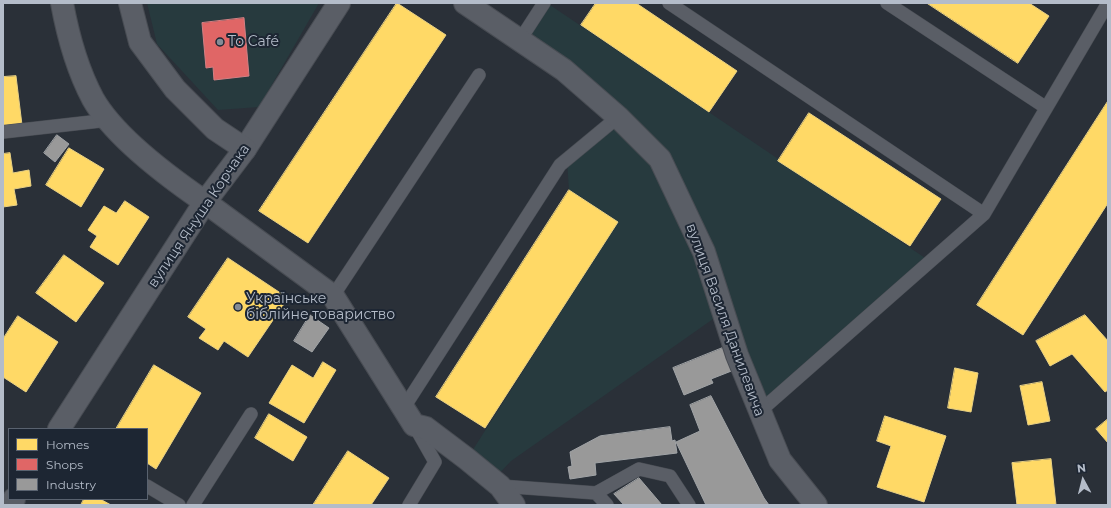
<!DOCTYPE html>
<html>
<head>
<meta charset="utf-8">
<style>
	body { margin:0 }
	#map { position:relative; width:1111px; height:508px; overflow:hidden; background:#2a3038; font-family:Montserrat,sans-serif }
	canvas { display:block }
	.frame { position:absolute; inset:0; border:4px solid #b4bcc9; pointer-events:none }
	.legend { position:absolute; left:8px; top:428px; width:140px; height:72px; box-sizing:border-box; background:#1d2633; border:1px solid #59626f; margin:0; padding:5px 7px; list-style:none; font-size:12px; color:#b4bcc9 }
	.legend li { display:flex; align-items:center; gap:8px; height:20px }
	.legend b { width:20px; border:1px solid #59626f }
	.north { position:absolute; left:1063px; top:460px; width:40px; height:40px; -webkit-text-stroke:3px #1d2633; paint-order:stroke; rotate:353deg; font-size:11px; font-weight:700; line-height:16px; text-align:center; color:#b4bcc9 }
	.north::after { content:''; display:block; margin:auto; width:14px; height:18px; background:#b4bcc9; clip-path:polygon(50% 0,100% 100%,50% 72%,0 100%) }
</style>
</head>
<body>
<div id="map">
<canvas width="1111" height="508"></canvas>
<div class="frame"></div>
<ul class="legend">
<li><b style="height:11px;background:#ffd966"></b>Homes</li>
<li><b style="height:11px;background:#e06666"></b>Shops</li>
<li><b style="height:11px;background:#999"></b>Industry</li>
</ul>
<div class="north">N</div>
</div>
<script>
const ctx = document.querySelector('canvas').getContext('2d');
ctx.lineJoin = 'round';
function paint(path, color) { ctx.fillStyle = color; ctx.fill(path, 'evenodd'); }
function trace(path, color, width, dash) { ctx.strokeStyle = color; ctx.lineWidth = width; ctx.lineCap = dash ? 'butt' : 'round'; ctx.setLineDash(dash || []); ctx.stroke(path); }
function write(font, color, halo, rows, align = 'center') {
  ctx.font = font + ' Montserrat,sans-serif'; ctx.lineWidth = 4; ctx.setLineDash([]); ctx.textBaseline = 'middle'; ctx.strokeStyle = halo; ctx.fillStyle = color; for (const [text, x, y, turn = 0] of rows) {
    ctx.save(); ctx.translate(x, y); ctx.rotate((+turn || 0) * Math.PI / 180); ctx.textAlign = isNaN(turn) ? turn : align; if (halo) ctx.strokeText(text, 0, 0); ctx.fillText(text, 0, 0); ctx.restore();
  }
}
paint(new Path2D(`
	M147,3h172l-60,104 -41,3 -61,-66z
	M547,3l384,259 -167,146 -41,-96 -212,149 -18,19 -26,-21 151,-237 -49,-32 -2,-30 51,-43 -98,-77z`), '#273a3e');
const homes = new Path2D(`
	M397,3l49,32 -138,208 -49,-32z
	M596,3h40l101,68 -28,41 -128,-87z
	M927,3h102l20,13 -31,47z
	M16,76l6,49 -19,2v-50z
	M1108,101v102l-85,132 -46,-30z
	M809,113l132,86 -31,47 -132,-85z
	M69,148l35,21 -23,38 -35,-22z
	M10,153l3,20 16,-3 2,16 -17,3 3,16 -14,2v-53z
	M569,190l49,32 -133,206 -49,-31z
	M125,201l24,16 -31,48 -28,-18 7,-11 -9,-6 16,-24 12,7z
	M64,255l40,28 -28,39 -40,-29z
	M228,258l60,40 -40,59 -24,-16 -6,9 -19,-12 7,-9 -18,-12z
	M1085,315l23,26v49l-3,2 -33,-38 -22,12 -14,-25z
	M18,316l40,26 -32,50 -23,-15v-38z
	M323,362l13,8 -32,53 -35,-20 23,-38 21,13z
	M154,365l47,28 -45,76 -9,-6v-34h-31z
	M955,368l23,5 -7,39 -23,-4z
	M1042,382l8,39 -22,4 -8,-39z
	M269,414l38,23 -14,24 -38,-23z
	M885,416l61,20 -22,66 -47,-15 14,-41 -14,-5z
	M1108,419v24l-12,-14z
	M348,451l41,27 -18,27h-58z
	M1051,459l5,46h-39l-5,-42z
	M84,499h16l11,6h-30z`);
paint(homes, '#ffd966');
trace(homes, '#e8d084', 1);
const shops = new Path2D(`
	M244,18l5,58 -35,4 -1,-13 -7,1 -4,-45z`);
paint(shops, '#e06666');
trace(shops, '#d38084', 1);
const industry = new Path2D(`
	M57,135l12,9 -14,18 -11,-9z
	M310,315l19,13 -17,24 -18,-11z
	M725,347l9,23 -23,9 2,4 -29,12 -11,-27z
	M711,396l53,102 5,7h-63l-30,-63 24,-11 -10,-26z
	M670,427l2,14 3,-1 2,13 -82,10 1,12 -26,4 -2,-12 4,-1 -2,-14 30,-16z
	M639,478l23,27h-38l-10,-11z`);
paint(industry, '#999');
trace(industry, '#a1a4a7', 1);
const service = new Path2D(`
	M669,3l315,211
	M887,3l158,104
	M520,40l24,-37
	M3,132l106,-12
	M333,296l146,-221
	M403,409l157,-244 58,-48
	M759,412l225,-198 124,-211
	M147,486l32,19
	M500,486l96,7 11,12
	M596,493l43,-24 31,7 19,29
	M193,505l58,-91
	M409,505l26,-43 -21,-37`);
const minor = new Path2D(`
	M465,3l99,67 54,47 42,42 44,93 33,103 43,105 36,45
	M245,149l94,-146
	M205,202l128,94 81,129 12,3 41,31 33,27 14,19`);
const tertiary = new Path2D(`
	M62,3c6,33 15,66 31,96 21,37 77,79 112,103
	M59,429l146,-227 40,-53 -30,-20 -40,-40 -35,-47 -10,-39
	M10,505l4,-6`);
trace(service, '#484c53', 14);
trace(minor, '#484c53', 24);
trace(tertiary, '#484c53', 24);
trace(service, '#5a5e66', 13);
trace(minor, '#5a5e66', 22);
trace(tertiary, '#5a5e66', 22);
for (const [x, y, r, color] of [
	[220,42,4,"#848b96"],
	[238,307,4,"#848b96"]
]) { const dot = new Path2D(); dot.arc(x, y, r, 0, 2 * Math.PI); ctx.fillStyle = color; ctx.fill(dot); trace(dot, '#1d2633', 1.5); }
write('14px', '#b4bcc9', '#1d2633', [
	["To Café",228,42],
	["Українське",246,299],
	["біблійне товариство",246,315]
], 'left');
write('14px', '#b4bcc9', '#1d2633', [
	["вулиця Януша Корчака",199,216,-56],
	["вулиця Василя Данилевича",725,320,70]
]);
</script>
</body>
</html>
